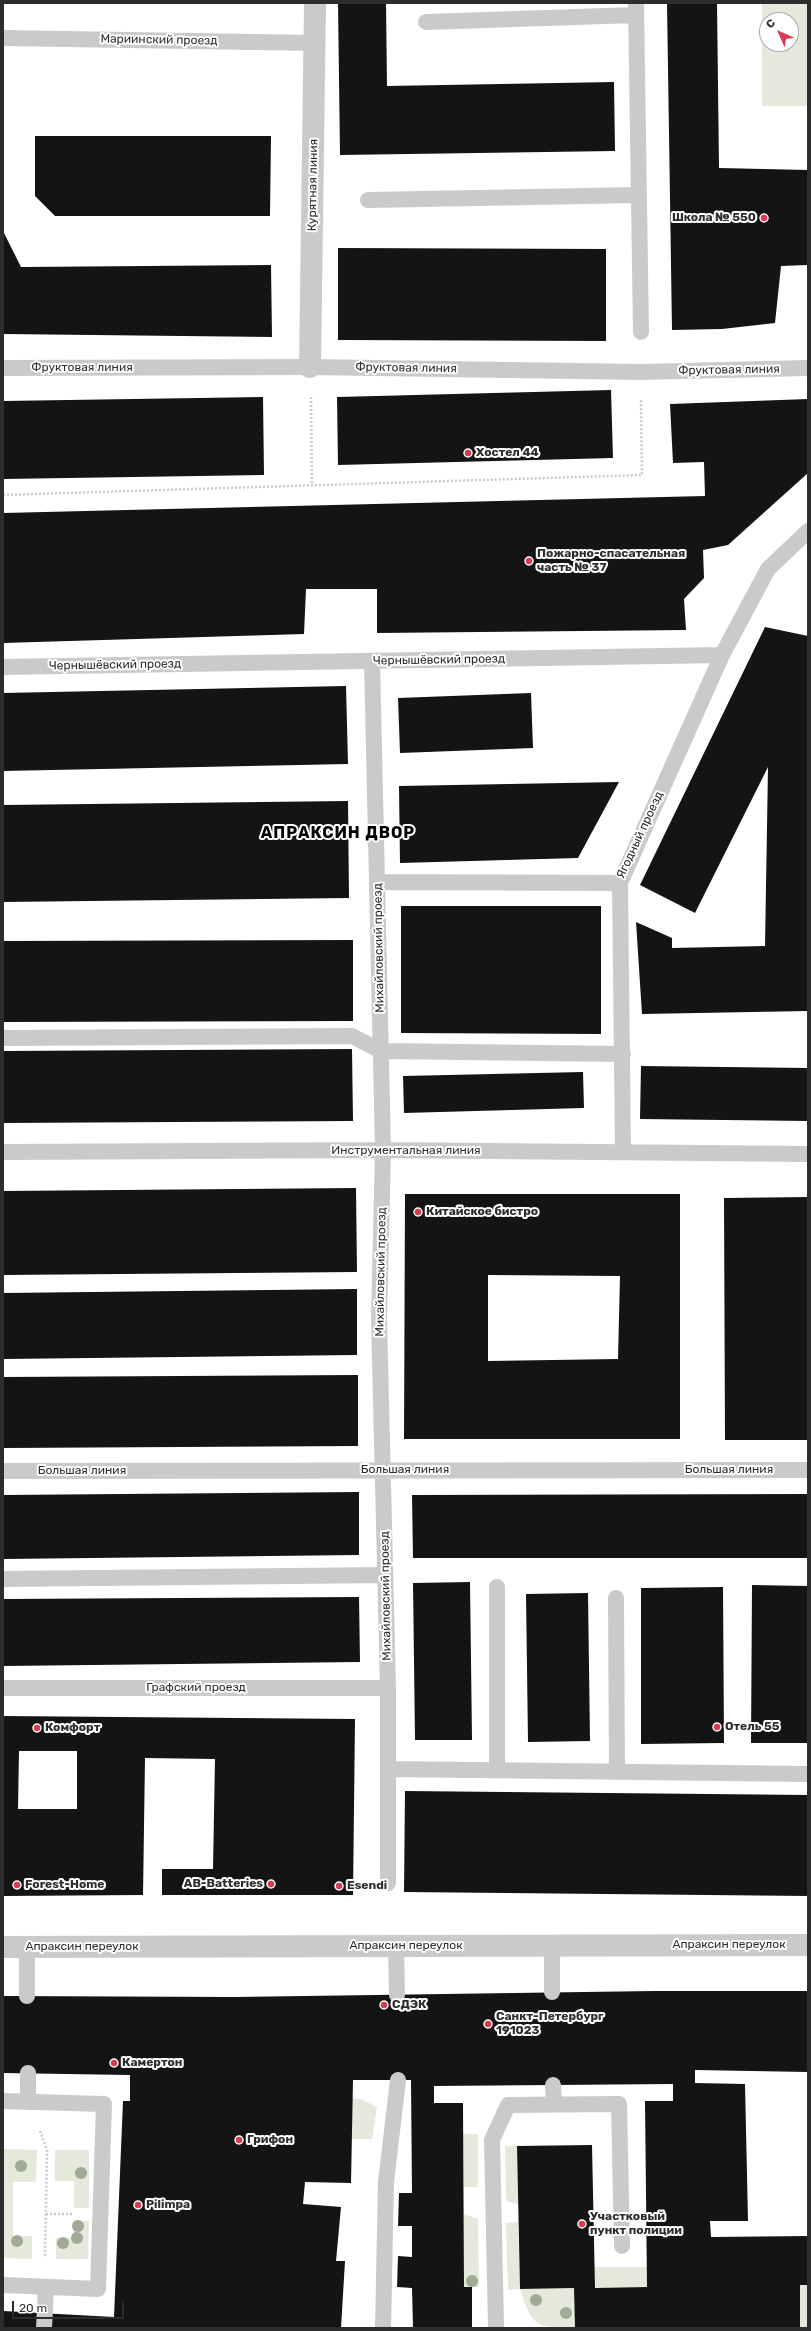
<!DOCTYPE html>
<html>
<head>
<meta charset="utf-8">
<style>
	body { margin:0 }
	#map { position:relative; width:811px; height:2331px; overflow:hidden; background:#fff; font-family:Rubik,sans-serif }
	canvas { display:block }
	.frame { position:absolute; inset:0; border:4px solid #2d2d2d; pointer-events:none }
	.north { position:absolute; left:759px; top:12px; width:40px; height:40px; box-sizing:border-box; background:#fff; border:1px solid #ababab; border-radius:50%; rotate:315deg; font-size:11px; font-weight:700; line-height:16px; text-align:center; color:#2d2d2d }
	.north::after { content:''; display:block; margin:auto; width:14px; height:18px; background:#d83b52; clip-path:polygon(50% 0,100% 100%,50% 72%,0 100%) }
	.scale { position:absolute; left:12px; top:2301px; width:112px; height:18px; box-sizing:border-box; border:2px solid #2d2d2d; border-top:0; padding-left:5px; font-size:12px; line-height:14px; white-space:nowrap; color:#2d2d2d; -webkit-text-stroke:3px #fff; paint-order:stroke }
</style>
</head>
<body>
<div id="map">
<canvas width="811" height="2331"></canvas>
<div class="frame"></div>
<div class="north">С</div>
<div class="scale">20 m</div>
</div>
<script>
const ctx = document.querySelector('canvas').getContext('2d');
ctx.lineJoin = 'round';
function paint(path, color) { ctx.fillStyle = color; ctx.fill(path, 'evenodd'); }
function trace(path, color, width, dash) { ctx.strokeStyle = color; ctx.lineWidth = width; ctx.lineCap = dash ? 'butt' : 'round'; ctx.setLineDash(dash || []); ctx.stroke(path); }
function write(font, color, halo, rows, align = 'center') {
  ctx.font = font + ' Rubik,sans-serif'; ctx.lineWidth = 4; ctx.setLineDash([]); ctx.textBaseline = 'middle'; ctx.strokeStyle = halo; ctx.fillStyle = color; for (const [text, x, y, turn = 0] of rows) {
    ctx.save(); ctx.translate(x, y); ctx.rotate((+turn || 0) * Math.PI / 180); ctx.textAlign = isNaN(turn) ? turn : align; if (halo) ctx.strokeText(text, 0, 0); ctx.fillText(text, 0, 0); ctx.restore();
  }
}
paint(new Path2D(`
	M762,3h46v103h-46zM767,20h24v24h-24z
	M352,2098l9,1 16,8 -5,32h-20z
	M463,2134h15v53h-14z
	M505,2146h12l1,58 -12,-3z
	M3,2149l34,1 -1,32h-23v54h19v23l-29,-1z
	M55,2150h34v58h-15v-27h-19z
	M464,2214l14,5 1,68h-15z
	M73,2221h16l-1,38h-32v-21h17z
	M518,2222l2,67 54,-1 1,40c-37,0 -44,-1 -55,-39l-12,1 -2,-67z
	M594,2267h53v20l-52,1z
	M800,2285h8v43h-8z`), '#e4e9db');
paint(new Path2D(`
	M338,3h48l1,83 227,-4 1,69 -275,4z
	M667,3h50l2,165 89,2v95l-27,1 -6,57 -53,6 -50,1z
	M35,136h236l-1,80h-215l-20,-20z
	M3,231l18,36 250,-2 1,72 -269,-3z
	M338,248l268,1v92l-268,-1z
	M611,390l2,68 -275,7 -1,-68z
	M263,397l1,78 -261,4v-78z
	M808,399v74l-80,72 -25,5 1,28 -20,21 2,31 -309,3v-44h-71l-2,45 -301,9v-130l702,-17 -1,-34 -31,1 -3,-59z
	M765,627l43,9v375l-166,3 -6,-92 36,16v10l93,-2 3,-179 -73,146 -55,-28z
	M346,686l2,78 -345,7v-78z
	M531,693l2,55 -133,5 -2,-55z
	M619,782l-41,76 -178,5 -1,-77z
	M348,801l1,97 -346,4v-97z
	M401,906h200v128l-200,-1z
	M353,940v81l-350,1v-81z
	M352,1049l1,72 -350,2v-72z
	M641,1066l167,2v53l-168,-2z
	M583,1072l1,36 -180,5 -1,-37z
	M356,1188l1,84 -354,3v-84z
	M405,1194h275v245h-276zM488,1275l132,1 -2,83 -130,2z
	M808,1197v243h-83l-1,-242z
	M357,1289v66l-354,4v-66z
	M358,1375v71l-355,2v-71z
	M359,1492v63l-356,4v-64z
	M808,1494v64h-395l-1,-63z
	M470,1582l2,158h-57l-2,-157z
	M752,1585l56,1v157h-57z
	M723,1587l1,156 -83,1v-156z
	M588,1593l2,148 -62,1 -2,-148z
	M359,1597l1,65 -357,4v-67z
	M3,1716l352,3 -2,176h-191v-26h51l2,-110 -70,-1 -2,137 -140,1zM19,1751h58v58h-59z
	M405,1791l403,4v101l-404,-4z
	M654,1991h154v81l-113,-2v13l50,1 3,137h-38l1,16 97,-1v49h-8v43h-225l-1,-40 -54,1 -3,-143 75,-1 3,143 52,-1 -2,-186h28v-17l-239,2v17h29l1,184h8v41h-59l-1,-40 -15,-1 1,-31 14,1v-31h-14l1,-33h13l-1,-113h-58l-2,103 -46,-1 -2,22 38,3 -5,54h9l-4,67h-338v-17l111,6 9,-216h7v-26l-127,-2v-77l232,1z`), '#141414');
trace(new Path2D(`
	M311,397l1,89
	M3,495l639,-20 -1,-75
	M40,2131l7,19 -2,108
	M46,2214h26`), '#cacaca', 2.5, [2, 2]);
trace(new Path2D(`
	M636,3l5,329
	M426,22l210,-7
	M3,38l312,5
	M368,200l271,-5
	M3,368l307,-1 331,5 167,-4
	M372,661l11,489 -4,169 9,369v195
	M3,667l719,-12 46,-86 40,-38
	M377,882l243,1 102,-228
	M620,883l3,269
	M3,1038l349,-2 29,15 242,3
	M3,1152l380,-2 425,4
	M3,1471l805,-1
	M3,1579l382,-4
	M497,1587v183
	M616,1598l1,174
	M3,1688h385
	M388,1769l420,5
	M552,1945v47
	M396,1946l1,49
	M27,1947v49
	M553,2085l1,19
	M3,2101l101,3 -6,185 -95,-4
	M28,2102v-29
	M44,2328l2,-41
	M383,2328l3,-146 12,-102
	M496,2328l-4,-188 16,-35 111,-1 3,142`), '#cacaca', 16);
trace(new Path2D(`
	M310,367l5,-364
	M3,1947l805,-2`), '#cacaca', 22);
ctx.fillStyle = '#a0aa95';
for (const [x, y] of [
	[21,2166],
	[81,2173],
	[78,2226],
	[77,2238],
	[17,2241],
	[63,2243],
	[472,2281],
	[536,2300],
	[566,2313]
]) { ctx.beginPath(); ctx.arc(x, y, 6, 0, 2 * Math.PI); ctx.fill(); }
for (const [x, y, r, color] of [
	[764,218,4,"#d83b52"],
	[468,453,4,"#d83b52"],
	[529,561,4,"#d83b52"],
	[418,1212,4,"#d83b52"],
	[717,1727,4,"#d83b52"],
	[37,1728,4,"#d83b52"],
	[271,1884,4,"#d83b52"],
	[17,1885,4,"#d83b52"],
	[339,1886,4,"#d83b52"],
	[384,2005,4,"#d83b52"],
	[488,2024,4,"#d83b52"],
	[114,2063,4,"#d83b52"],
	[239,2140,4,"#d83b52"],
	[138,2205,4,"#d83b52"],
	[582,2224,4,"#d83b52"]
]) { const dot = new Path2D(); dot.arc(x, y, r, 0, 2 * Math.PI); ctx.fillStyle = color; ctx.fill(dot); trace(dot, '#fff', 1.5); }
write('12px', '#2d2d2d', '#fff', [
	["Мариинский проезд",159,40,1],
	["Курятная линия",313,185,-89],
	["Фруктовая линия",82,368],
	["Фруктовая линия",406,368,1],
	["Фруктовая линия",729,370,-1],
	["Чернышёвский проезд",439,660,-1],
	["Чернышёвский проезд",115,665,-1],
	["Ягодный проезд",640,835,-65],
	["Михайловский проезд",379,948,-91],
	["Инструментальная линия",406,1151],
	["Михайловский проезд",381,1272,-89],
	["Большая линия",405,1470],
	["Большая линия",729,1470],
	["Большая линия",82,1471],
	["Михайловский проезд",386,1596,-91],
	["Графский проезд",196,1688],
	["Апраксин переулок",729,1945],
	["Апраксин переулок",406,1946],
	["Апраксин переулок",82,1947]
]);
write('bold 12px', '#2d2d2d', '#fff', [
	["Школа № 550",756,218,"right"],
	["Хостел 44",476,453],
	["Пожарно-спасательная",537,554],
	["часть № 37",537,568],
	["Китайское бистро",426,1212],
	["Отель 55",725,1727],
	["Комфорт",45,1728],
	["AB-Batteries",263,1884,"right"],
	["Forest-Home",25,1885],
	["Esendi",347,1886],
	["СДЭК",392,2005],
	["Санкт-Петербург",496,2017],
	["191023",496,2031],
	["Камертон",122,2063],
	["Грифон",247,2140],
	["Pilimpa",146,2205],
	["Участковый",590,2217],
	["пункт полиции",590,2231]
], 'left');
ctx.letterSpacing = '1px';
write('bold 16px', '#000', '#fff', [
	["АПРАКСИН ДВОР",338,833]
]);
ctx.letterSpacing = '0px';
</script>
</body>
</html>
